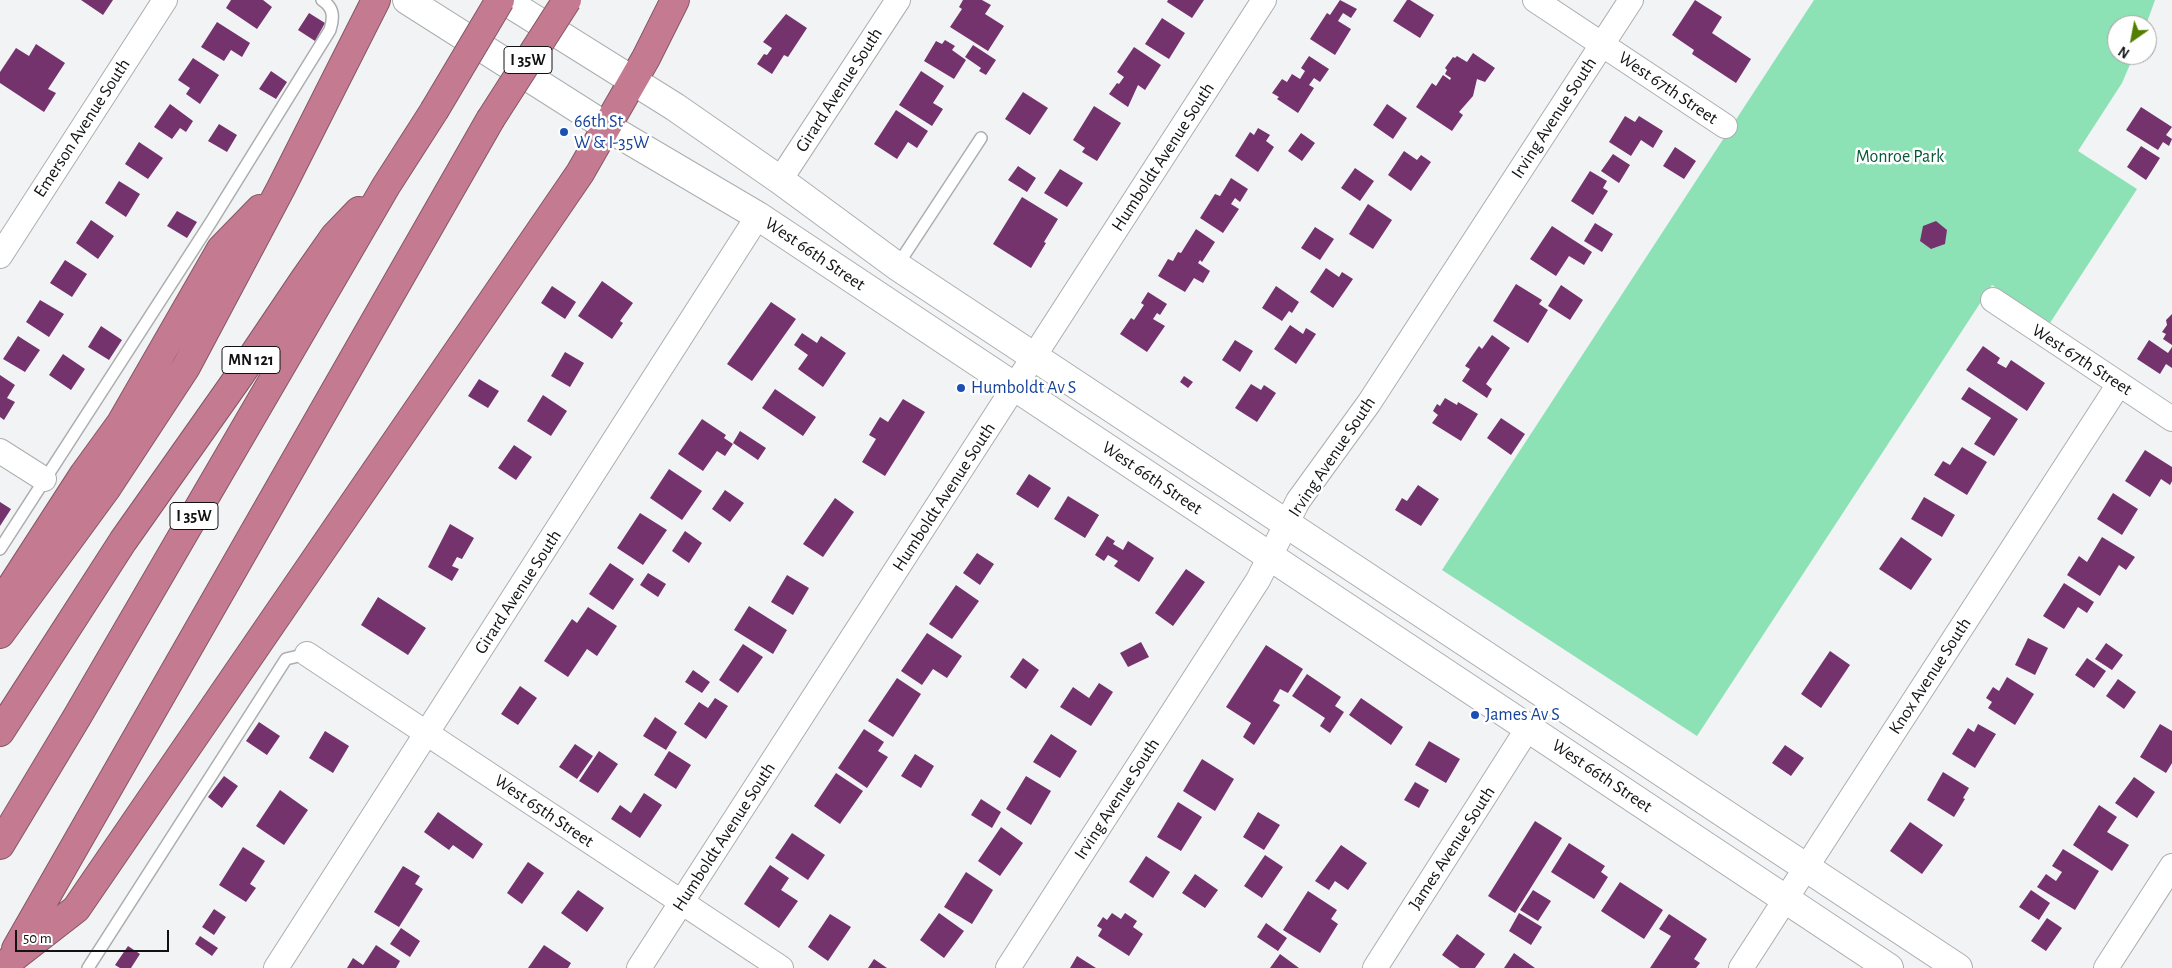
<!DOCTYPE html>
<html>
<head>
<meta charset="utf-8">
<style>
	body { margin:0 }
	#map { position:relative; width:2172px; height:968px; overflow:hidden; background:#f1f3f5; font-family:"Alegreya Sans",sans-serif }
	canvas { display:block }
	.north { position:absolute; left:2107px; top:15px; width:50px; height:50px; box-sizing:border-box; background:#fff; border:1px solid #a0a0a1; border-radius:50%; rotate:213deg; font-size:14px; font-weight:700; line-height:20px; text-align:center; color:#111213 }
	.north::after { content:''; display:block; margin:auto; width:18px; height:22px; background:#537e00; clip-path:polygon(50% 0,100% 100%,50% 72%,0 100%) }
	.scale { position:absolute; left:15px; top:930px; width:154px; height:22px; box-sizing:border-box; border:2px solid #111213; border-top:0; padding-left:6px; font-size:15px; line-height:18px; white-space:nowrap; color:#111213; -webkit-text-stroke:4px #fff; paint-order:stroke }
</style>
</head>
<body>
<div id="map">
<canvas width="2172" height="968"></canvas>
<div class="north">N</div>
<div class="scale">50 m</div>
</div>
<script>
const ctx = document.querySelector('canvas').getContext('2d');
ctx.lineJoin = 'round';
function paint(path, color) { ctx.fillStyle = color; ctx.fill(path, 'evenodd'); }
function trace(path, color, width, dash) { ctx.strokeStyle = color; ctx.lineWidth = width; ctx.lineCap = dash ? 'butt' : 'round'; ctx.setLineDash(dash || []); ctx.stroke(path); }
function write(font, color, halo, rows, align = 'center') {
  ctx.font = font + ' "Alegreya Sans",sans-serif'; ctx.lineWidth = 5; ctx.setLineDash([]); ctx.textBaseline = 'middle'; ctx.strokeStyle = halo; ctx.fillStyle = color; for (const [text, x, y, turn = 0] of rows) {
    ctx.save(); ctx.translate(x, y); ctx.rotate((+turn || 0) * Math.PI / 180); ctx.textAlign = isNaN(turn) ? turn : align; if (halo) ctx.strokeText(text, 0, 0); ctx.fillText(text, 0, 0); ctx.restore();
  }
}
paint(new Path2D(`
	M1814,0h341l-9,25h-29v30h17l-12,28 -44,68 59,38 -87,134 -58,-38 -295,451 -255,-166z`), '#8ce2b5');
paint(new Path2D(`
	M81,0h32l-10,15z
	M231,0h32l9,7 -15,22 -31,-21z
	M963,0h19l9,5 -6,9 19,12 -16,25 -38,-24 12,-18 -3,-2z
	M1168,0h36l-12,18 -25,-16z
	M1340,0l17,9 -6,9 -8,-5 -5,8 13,8 -16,26 -25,-16 17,-26 3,2z
	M1407,0h3l24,15 -14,23 -27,-17z
	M1695,0l27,17 -10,16 39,26 -15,24 -44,-29 2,-4 -22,-15z
	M309,13l16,10 -10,18 -17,-11z
	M786,14l21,14 -19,29 -4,-2 -12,19 -15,-10 7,-10 3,1 5,-7 -9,-6z
	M1162,18l23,15 -16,26 -24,-15z
	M217,22l33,21 -8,14 -11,-7 -7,11 -23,-14z
	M945,40l10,6 -3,4 14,10 -12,19 -30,-18 12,-20 6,3z
	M36,44l29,19 -17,26 8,4 -12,19 -44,-29v-11l16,-24 13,8z
	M973,45l23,15 -10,15 -7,-4 2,-3 -16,-11z
	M1134,47l27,18 -16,25 -7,-5 -10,22 -19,-13 8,-11 2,1 5,-7 -7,-5z
	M1473,53l22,15 -10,14 -8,-3 -4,17 -14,16 4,3 -11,16 -36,-24 16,-24 4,3 7,-11 7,5 1,-2 -6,-4 2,-4 -2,-2 8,-11 2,1 2,-2 10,6z
	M1309,56l20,13 -9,13 -6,-4 -5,7 5,3 -16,25 -21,-14 2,-2 -7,-4 10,-14 5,3 5,-8 8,5 5,-8 -4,-3z
	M193,58l26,17 -19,29 -14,-10 4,-6 -12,-8z
	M271,71l16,11 -11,17 -17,-10z
	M921,71l23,15 -11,17 10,6 -11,17 -33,-21z
	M1023,92l25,16 -18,27 -25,-16z
	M170,104l23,17 -7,11 -6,-4 -8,11 -18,-12z
	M1387,104l20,14 -14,21 -20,-14z
	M1094,106l27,17 -24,38 -15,-9 3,-4 -12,-8z
	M2141,107l31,20 -6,8 6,4 -3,7 -6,-4 -5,8 -32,-20z
	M896,110l32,21 -11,17 -9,-6 -11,17 -23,-15z
	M1625,116l10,6 4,-6 24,15 -10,17 -12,-8 -10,16 -22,-14z
	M219,124l18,11 -10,17 -19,-11z
	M1258,128l12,7 -4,6 8,6 -16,25 -23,-16 15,-24 4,3z
	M1301,133l14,10 -13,18 -14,-10z
	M139,142l24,16 -15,21 -23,-15z
	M2141,146l19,12 -14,22 -19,-13z
	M1675,147l21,14 -12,18 -21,-13z
	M1404,151l13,9 4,-5 10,7 -20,29 -23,-16z
	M1613,154l17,11 -11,18 -18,-12z
	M1018,166l18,12 -9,14 -19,-12z
	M1355,168l19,13 -14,20 -19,-13z
	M1060,169l23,14 -16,24 -23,-14z
	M1590,171l17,10 -4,7 5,3 -15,24 -22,-14z
	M1231,178l17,11 -8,13 -5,-4 -4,6 8,5 -16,24 -23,-15 15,-24 5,2z
	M119,181l21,13 -14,23 -21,-14z
	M1022,197l36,22 -14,23 2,1 -15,25 -38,-24z
	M1368,204l24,16 -19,29 -24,-15z
	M177,211l20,11 -10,16 -20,-12z
	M91,220l23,16 -16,23 -22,-16z
	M1936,221l11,9 -2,14 -14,5 -11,-8 3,-15z
	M1595,223l18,11 -11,18 -18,-11z
	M1552,226l40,26 -8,13 -15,-9 -13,20 -26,-17z
	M1315,227l19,12 -14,21 -19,-12z
	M1196,229l19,13 -13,20 -2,-2 -2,3 12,8 -7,12 -9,-5 -9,14 -27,-16 10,-17 5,2 5,-9 3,1z
	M65,260l22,14 -15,23 -22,-14z
	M1326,268l13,9 3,-5 11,7 -20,29 -23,-16z
	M602,281l31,22 -13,18 3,2 -11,16 -34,-23z
	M1516,284l26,16 -3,4 9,6 -20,33 -35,-22z
	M1561,285l22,15 -13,20 -22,-14z
	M552,286l24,16 -11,17 -24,-16z
	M1276,286l23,16 -7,11 -3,-2 -7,10 -20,-13z
	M1148,292l19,12 -7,11 -3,-2 -4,6 12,7 -18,26 -27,-18 11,-16 3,2 10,-15 -3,-2z
	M40,300l24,14 -15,23 -23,-15z
	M771,302l25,17 -44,62 -25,-17z
	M2172,314v31l-9,-6 3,-5 -4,-2 5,-7 -1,-5z
	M1290,325l13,9 3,-6 10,6 -20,30 -22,-15z
	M101,326l21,14 -13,20 -21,-13z
	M802,333l15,10 4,-7 25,17 -23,34 -25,-18 10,-14 -14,-10z
	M1492,335l18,13 -24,36 6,5 -5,9 -25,-17 8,-12 -5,-3 14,-20 3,3z
	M18,336l22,14 -15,22 -22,-13z
	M1235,340l18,11 -13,21 -18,-12z
	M2149,340l19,13 4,-6v21l-6,-4 -6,10 -23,-15z
	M1983,346l17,12 -3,5 9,5 5,-8 34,23 -18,28 -61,-41z
	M565,352l19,11 -14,24 -19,-11z
	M63,354l22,15 -14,21 -22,-15z
	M0,375l15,10 -8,13 8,4 -11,18 -4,-3z
	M1184,376l9,6 -5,6 -8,-6z
	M479,379l20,12 -11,17 -20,-12z
	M1251,384l10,6 3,-5 12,8 -19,29 -22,-14z
	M1969,387l49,32 -24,37 -20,-12 17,-26 -30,-19z
	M775,389l41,28 -13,19 -41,-28z
	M543,395l24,16 -16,25 -24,-15z
	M1445,398l12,7 1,-3 20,12 -17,27 -29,-18 6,-8 -5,-4 4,-7 3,2z
	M903,399l22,13 -40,64 -23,-14 14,-23 -7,-4 11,-18 8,5z
	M1501,418l24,16 -14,21 -24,-17z
	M702,419l24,16 -2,3 9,6 -8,12 -8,-5 -14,20 -25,-17z
	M740,431l26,17 -8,12 -25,-17z
	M514,445l18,12 -16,23 -18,-12z
	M1962,447l25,15 -20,33 -33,-20 9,-14 7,4z
	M2145,450l27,17v14l-2,4 -9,-6 -11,18 -25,-16z
	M669,469l33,22 -20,29 -32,-22z
	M1029,474l22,14 -13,20 -22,-14z
	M1418,485l21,14 -18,27 -26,-16 7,-12 5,3z
	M725,490l19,13 -14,19 -18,-13z
	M2113,493l25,16 -16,26 -25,-16z
	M1068,496l31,19 -14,23 -31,-19z
	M1924,497l31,18 -13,22 -31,-18z
	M835,498l19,14 -31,45 -20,-13z
	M0,502l11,7 -11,17z
	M640,513l27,17 -24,35 -26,-17z
	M450,524l24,14 -12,21 -5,-2 -5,9 7,3 -7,12 -24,-14z
	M685,531l17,12 -13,20 -17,-12z
	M1107,536l8,5 -2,3 10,6 5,-9 26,17 -15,24 -25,-16 4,-5 -10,-6 -4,6 -9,-6z
	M1901,537l31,22 -21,31 -32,-21z
	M2102,537l33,20 -9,13 -7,-5 -19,31 -33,-21 12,-19 8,6z
	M977,553l17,11 -14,21 -17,-12z
	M610,563l24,16 -21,31 -24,-16z
	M1186,569l19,13 -32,44 -18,-13z
	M648,573l18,11 -8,13 -18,-12z
	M787,575l22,13 -16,27 -22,-13z
	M2064,583l30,19 -7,11 -9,-6 -14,22 -21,-13z
	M956,585l23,16 -27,38 -23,-15z
	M378,597l48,31 -18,27 -47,-30z
	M749,606l38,24 -14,24 -39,-24z
	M588,607l29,19 -20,30 -10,-7 -19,28 -24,-16 28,-42 5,4z
	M927,633l35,23 -15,22 -14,-9 -11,16 -21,-14z
	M2028,638l20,10 -13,27 -20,-10z
	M1141,642l8,15 -21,10 -8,-14z
	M2106,643l17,12 -11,15 -17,-11z
	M743,644l20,13 -25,36 -19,-13z
	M1266,645l37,24 -15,24 -8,-4 -7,12 7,4 -26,40 -11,-8 8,-14 -25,-16z
	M1830,651l20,14 -29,43 -20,-14z
	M1023,658l16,12 -13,19 -16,-12z
	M2087,658l19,13 -12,17 -19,-13z
	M693,670l17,12 -8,11 -17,-11z
	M1307,674l34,23 -6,9 9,6 -14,21 -10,-7 5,-8 -33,-22z
	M2007,677l27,17 -19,31 -27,-17 4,-6 -6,-4 7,-11 6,4z
	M897,678l24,16 -28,43 -25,-16z
	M2118,679l18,13 -12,17 -18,-13z
	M1099,683l14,9 -22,34 -31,-19 13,-20 16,11z
	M520,686l17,12 -19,27 -17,-11z
	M715,698l13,8 -22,33 -22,-15 15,-22 9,6z
	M1361,698l42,29 -12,18 -42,-30z
	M655,717l22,15 -11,18 -23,-14z
	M259,722l21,14 -13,19 -21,-14z
	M1978,724l18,10 -21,34 -23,-14 16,-26 6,4z
	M2160,724l12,7v32l-6,10 -26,-16z
	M864,729l20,13 -6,9 10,6 -21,31 -29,-20z
	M325,731l24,15 -16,27 -24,-15z
	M1051,734l26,17 -17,27 -27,-16z
	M1429,741l31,18 -14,24 -31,-18z
	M575,744l18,12 -16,23 -18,-12z
	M1785,745l19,13 -13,18 -19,-13z
	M599,751l19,13 -20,29 -19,-12z
	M669,751l22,14 -15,24 -22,-14z
	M915,754l19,12 -13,22 -20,-12z
	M1202,759l32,20 -19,32 -32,-20z
	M1943,772l26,16 -6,10 2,1 -11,18 -27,-17z
	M836,773l27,18 -23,33 -26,-18z
	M224,776l14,10 -16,22 -14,-11z
	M1026,776l25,15 -20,34 -25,-16z
	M2134,777l21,15 -18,26 -22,-15z
	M1415,782l14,8 -10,18 -15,-8z
	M280,790l28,20 -24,35 -28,-19z
	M644,793l18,12 -22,33 -29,-19 9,-14 11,8z
	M981,799l20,13 -9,16 -21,-13z
	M1178,802l24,15 -21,34 -24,-14z
	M2099,805l18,12 -10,15 22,13 -17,26 -39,-26z
	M438,812l45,32 -10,15 -20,-14 -4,5 -25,-18z
	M1258,812l22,13 -16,25 -21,-13z
	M1535,821l27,17 -47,75 -27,-17z
	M1910,822l33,23 -21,29 -32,-23z
	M1001,827l22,16 -23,33 -22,-15z
	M792,833l33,22 -17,25 -33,-22z
	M1569,843l36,23 -4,6 7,5 -14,22 -43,-27z
	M1341,845l26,18 -19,27 -13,-9 -6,9 -14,-9z
	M243,847l22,14 -15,23 6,4 -10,14 -27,-17z
	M2063,849l36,22 -24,39 -38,-23 9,-13 10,7 6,-9 -10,-6z
	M1265,855l18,12 -21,31 -18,-12z
	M1146,856l24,16 -17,26 -24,-16z
	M528,862l16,11 -22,31 -15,-11z
	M770,865l19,13 -8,12 17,11 -19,27 -35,-24z
	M403,866l17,10 -5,8 8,5 -24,38 -25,-15z
	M966,872l27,18 -21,34 -28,-17z
	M1195,874l23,16 -13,18 -23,-15z
	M1620,882l43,28 -19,29 -43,-28z
	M578,890l26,18 -17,24 -26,-19z
	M1533,890l18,11 -13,20 -18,-11z
	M2031,890l19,13 -11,17 -20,-13z
	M1308,891l29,19 -6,9 7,5 -18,29 -37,-23z
	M214,909l12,8 -12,18 -12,-8z
	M939,913l25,18 -20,27 -24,-18z
	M1112,913l9,6 4,-6 12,8 -4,6 10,7 -14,22 -31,-20 4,-7 -5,-3 6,-9 4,3z
	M1519,913l23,14 -11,18 -22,-14z
	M830,914l21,13 -23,34 -20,-14z
	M1669,914l38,25 -13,20 6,4 -4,5h-46l21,-32 -12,-7z
	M2047,918l15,10 -16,23 -15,-10z
	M1266,923l21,15 -9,13 -21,-14z
	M401,928l19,13 -10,16 -20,-13z
	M1457,934l28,20 -10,14h-15l-18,-13z
	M200,936l18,12 -6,8 -17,-12z
	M376,945l24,16 -4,7h-49l6,-10 10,7z
	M544,945l27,18 -3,5h-40z
	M128,946l12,8 -9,14h-11l-5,-3z
	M1514,953l21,15h-31z
	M1280,954l19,14h-29z
	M1077,956l19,12h-26z
	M874,959l13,9h-19z`), '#75336e');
const lane = new Path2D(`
	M897,266l84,-128
	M0,549l211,-327 119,-192c4,-13 4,-22 -8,-30
	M88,968l198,-309 21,-5`);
const street = new Path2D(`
	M1535,0l190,126
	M780,180l118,-180
	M0,256l165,-256
	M1993,300l179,119
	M0,451l44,28
	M307,654l474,314
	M276,968l482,-752
	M639,968l625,-968
	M1008,968l250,-388 40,-79 71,-98 262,-403
	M1375,968l153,-240
	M1741,968l378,-584
	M2106,968l66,-102`);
const secondary = new Path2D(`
	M407,0l200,127 151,89 1131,752
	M504,0l171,107 105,73 117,86 1061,702`);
const highway = new Path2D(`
	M0,604l84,-130 37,-51 100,-174 39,-40
	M0,634l106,-145 80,-122 95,-179 95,-188
	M0,732l123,-191 117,-166 64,-95 30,-43 25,-26
	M0,845l77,-128 309,-531 48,-75
	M16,949l474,-829
	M9,961l67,-52 504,-736 66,-115 29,-58`);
trace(lane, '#acadaf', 14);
trace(street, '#acadaf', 26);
trace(secondary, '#acadaf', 30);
trace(highway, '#855665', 30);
trace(lane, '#fff', 11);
trace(street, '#fff', 24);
trace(secondary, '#fff', 28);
trace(highway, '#c47b91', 28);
const highwayBridge = new Path2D(`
	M434,111l66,-111
	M490,120l77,-120`);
trace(highwayBridge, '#855665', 30, []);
trace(highwayBridge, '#c47b91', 28);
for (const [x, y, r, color] of [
	[564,132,5,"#1a4fb4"],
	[961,388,5,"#1a4fb4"],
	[1475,715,5,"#1a4fb4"]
]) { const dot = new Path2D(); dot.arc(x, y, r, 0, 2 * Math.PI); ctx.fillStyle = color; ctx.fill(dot); trace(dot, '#fff', 2); }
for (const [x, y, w] of [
	[528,60,48],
	[251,360,58],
	[194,516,48]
]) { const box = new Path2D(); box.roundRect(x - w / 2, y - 13.5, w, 27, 4); ctx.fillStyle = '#fff'; ctx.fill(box); trace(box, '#111213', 1); }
write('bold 16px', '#111213', null, [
	["I 35W",528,60],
	["MN 121",251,360],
	["I 35W",194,516]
]);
write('18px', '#111213', '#fff', [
	["West 67th Street",1668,88,34],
	["Girard Avenue South",839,90,-57],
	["Irving Avenue South",1554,118,-57],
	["Emerson Avenue South",82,128,-57],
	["Humboldt Avenue South",1163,157,-57],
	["West 66th Street",815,254,34],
	["West 67th Street",2082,360,33],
	["Irving Avenue South",1332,457,-56],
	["West 66th Street",1152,478,34],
	["Humboldt Avenue South",944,497,-57],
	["Girard Avenue South",518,592,-57],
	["Knox Avenue South",1930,676,-57],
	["West 66th Street",1602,776,34],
	["Irving Avenue South",1117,799,-57],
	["West 65th Street",544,811,34],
	["Humboldt Avenue South",724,837,-57],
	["James Avenue South",1452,848,-57]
]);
write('18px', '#164399', '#fff', [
	["66th St",574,122],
	["W & I-35W",574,143],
	["Humboldt Av S",971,388],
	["James Av S",1485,715]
], 'left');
write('18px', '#065939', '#fff', [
	["Monroe Park",1900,157]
]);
</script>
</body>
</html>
